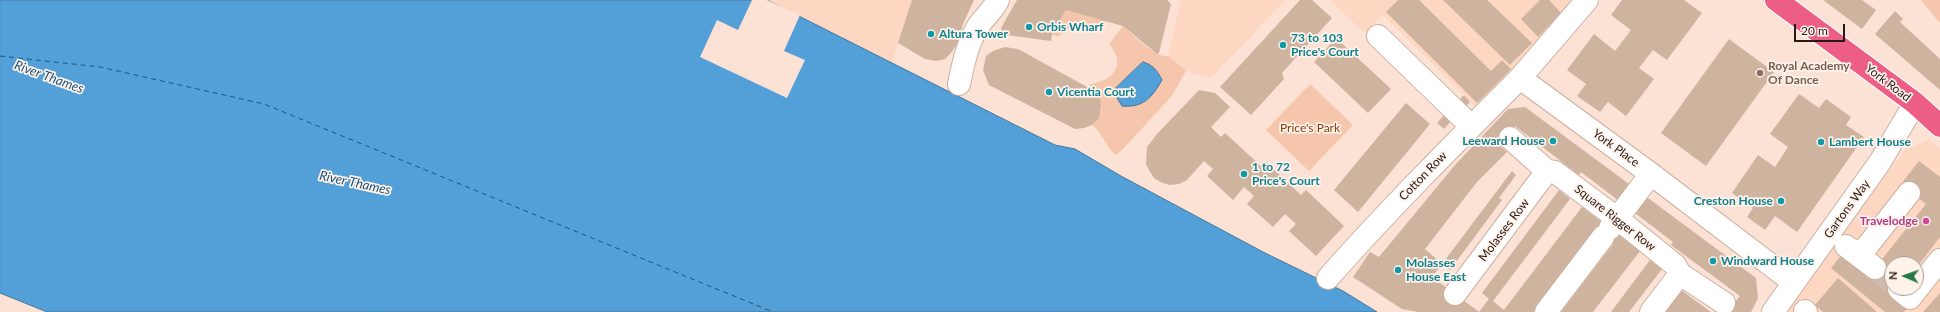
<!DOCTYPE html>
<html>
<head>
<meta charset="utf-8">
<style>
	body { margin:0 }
	#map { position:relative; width:1940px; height:312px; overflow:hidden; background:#fbe2d4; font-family:Lato,sans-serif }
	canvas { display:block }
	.north { position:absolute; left:1884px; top:256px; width:40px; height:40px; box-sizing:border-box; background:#fef2eb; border:1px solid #a89c95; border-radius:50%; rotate:272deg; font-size:11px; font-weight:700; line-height:16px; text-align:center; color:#271c15 }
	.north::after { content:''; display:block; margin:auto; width:14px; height:18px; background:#277849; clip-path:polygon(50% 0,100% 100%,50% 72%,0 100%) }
	.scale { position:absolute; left:1794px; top:24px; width:51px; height:18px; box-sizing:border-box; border:2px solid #271c15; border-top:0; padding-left:5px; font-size:12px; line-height:14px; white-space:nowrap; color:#271c15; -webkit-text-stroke:3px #fef2eb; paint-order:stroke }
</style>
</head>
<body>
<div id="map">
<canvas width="1940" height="312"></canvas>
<div class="north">N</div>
<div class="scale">20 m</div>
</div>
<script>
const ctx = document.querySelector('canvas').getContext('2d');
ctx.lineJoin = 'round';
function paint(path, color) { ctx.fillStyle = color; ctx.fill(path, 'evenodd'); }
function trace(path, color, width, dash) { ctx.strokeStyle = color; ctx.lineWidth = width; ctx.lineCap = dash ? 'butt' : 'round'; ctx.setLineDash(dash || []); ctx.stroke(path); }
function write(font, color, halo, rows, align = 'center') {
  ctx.font = font + ' Lato,sans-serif'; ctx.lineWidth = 3.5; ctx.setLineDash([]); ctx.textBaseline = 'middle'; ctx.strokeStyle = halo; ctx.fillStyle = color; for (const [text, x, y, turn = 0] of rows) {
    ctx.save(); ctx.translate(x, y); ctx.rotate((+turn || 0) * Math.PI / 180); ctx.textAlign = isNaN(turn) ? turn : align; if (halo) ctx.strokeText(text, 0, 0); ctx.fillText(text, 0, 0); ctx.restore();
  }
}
paint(new Path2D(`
	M767,0h145l-20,62z
	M1181,0h105l-75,78 -25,-7 -18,-15z
	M1329,0h243l-37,49 -59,58 -93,-92 -18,18z
	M1930,140l10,10v162h-154l35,-51 86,-113zM1892,264h24v24h-24z`), '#fdd7c1');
paint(new Path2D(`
	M1921,0h19v23z
	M1066,10l40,11 -7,6 -31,2 -10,8 -6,-3z
	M1123,26c10,9 32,32 45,30l18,15 -15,26 -49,53 -6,5c-11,-8 -13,-23 -24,-30 15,-16 11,-25 -3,-37l1,-4c25,-3 36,-21 19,-40z
	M1310,84l43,41 -44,46 -43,-41z`), '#f5c6ac');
const water = new Path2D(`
	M0,0h767l288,145 20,4 46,27 144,77 78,38 34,21h-1330l-47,-19z
	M1143,62c10,3 14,8 19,18 -10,17 -18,28 -40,26l-5,-8 -2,-9z`);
paint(water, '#539fd7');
trace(water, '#46789d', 1);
paint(new Path2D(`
	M752,0h15l33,15 -16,36 21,9 -18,38 -87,-41 17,-37 21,10z`), '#fbe2d4');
trace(new Path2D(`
	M0,56l100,11 164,37 509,208`), '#1e557c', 1, [5, 4]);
paint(new Path2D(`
	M912,0h62l-11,24 -6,20 -6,9 -6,6 -9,2 -11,-2 -27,-16z
	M1017,0h150l4,4 -12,49 -2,1 -34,-28 -57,-16 -14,24 -1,7 -44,-6 -5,-3 -1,-4z
	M1300,0h12l20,18 -50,55 2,6 -33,36 -31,-28z
	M1398,0h21l72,71 11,-11 9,9 -34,34 -91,-91z
	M1443,0h44l45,43 -22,22z
	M1540,0h9l12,13 -23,24 -17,-18z
	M1622,0h62l18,13 -35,47 -14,-10 -14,18 15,11 -28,37 -18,-14 -8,10 -23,-16 9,-12 -19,-14 27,-36 21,17 16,-21 -20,-15z
	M1823,0h39l14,10 -14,19z
	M1895,11l8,8 -3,3 40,37v31l-65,-56z
	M1336,38l55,51 -23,24 -54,-51z
	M1729,39l45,33 -68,94 -45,-33z
	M1005,47l13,2 71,39 11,9 1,10 -2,11 -7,7 -8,3 -9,1 -86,-44 -6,-15 3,-14 7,-5z
	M1199,90l16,3 15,14 -19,20 10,10 4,-4 36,33 4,-5 36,34 5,-5 38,36 -28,30 -27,-25 7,-7 -11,-10 -12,13 -26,-23 7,-8 -10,-9 -11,13 -26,-24 6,-7 -9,-8 -17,19 -8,4 -9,1 -7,-2 -8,-4 -5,-7 -4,-8 1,-17 10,-13z
	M1799,94l20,14 7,-9 25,18 -5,8 18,12 -67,95 -22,-16 -10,14 -18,-13 6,-9 -21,-15 26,-38 17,12 13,-20 -18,-13z
	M1464,95l6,7 -7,8 -7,-7z
	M1406,103l24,21 -72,88 -24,-22z
	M1525,107l231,171 2,20 -7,14h-24l13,-16 -69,-51 2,-3 -92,-70 -2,3 -64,-49 -15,20 7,6 -30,30 -52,67 17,15 -10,13 47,35 10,-13 -7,-6 77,-103 11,9 -77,102 11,9 78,-103 58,44 -47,61h-32l52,-68 -18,-13 -61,81h-116l-16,-3 -49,-32 17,-25 9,5 76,-92 53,-56z
	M1444,115l7,6 -7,8 -7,-6z
	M1919,161l21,16v60l-24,31v-4h-24v24l16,20 -4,4h-19l-54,-44 13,-16 27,21 55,-69 -25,-20z
	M1512,171l4,4 -17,23 3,2 -52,70 -8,-6z
	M1650,260l12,9 -33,43h-18z
	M1838,278l39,34h-54l-8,-7z
	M1681,290l30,22h-46z
	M1940,293v19h-17z`), '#ceb39f');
trace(new Path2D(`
	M1875,268l17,15`), '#d1baae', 22, [22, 11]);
const minor = new Path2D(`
	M1587,0l-67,78 131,96 142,108
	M1378,36l93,90
	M959,84c4,-19 8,-39 18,-56 6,-10 16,-17 21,-28
	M1510,138l37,33
	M1610,228l41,-54
	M1846,246l29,22
	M1854,252l11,-3 44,-56
	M1680,274l44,29
	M1328,278c61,-69 127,-135 192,-200
	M1899,289l11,9 30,-38
	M1455,294l92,-123 8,1 63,47 57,46 5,9 -29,38
	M1805,311l1,1
	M1546,312l57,-75
	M1773,312l107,-150 35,-59`);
const highway = new Path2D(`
	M1776,0l139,103 25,23`);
trace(minor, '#cdb09f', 24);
trace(highway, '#fff', 24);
trace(minor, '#fff', 22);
trace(highway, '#ec5e84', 22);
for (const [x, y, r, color] of [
	[1029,27,4,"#0f9aa8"],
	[931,34,4,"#0f9aa8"],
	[1283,45,4,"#0f9aa8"],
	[1760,73,4,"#8d6e63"],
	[1049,92,4,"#0f9aa8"],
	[1553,141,4,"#0f9aa8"],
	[1821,142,4,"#0f9aa8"],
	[1244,174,4,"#0f9aa8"],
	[1781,201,4,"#0f9aa8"],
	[1926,221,4,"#d1479c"],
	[1713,261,4,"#0f9aa8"],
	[1398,270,4,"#0f9aa8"]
]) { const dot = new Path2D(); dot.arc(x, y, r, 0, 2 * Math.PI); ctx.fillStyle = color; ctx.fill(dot); trace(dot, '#fef2eb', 1.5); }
write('bold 12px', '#0d838f', '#fef2eb', [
	["Orbis Wharf",1037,27],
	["Altura Tower",939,34],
	["73 to 103",1291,38],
	["Price's Court",1291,52],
	["Vicentia Court",1057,92],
	["Leeward House",1545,141,"right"],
	["Lambert House",1829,142],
	["1 to 72",1252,167],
	["Price's Court",1252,181],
	["Creston House",1773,201,"right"],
	["Windward House",1721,261],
	["Molasses",1406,263],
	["House East",1406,277]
], 'left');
write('bold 12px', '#785e54', '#fef2eb', [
	["Royal Academy",1768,66],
	["Of Dance",1768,80]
], 'left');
write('12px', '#271c15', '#fef2eb', [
	["York Road",1888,83,37],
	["York Place",1616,148,36],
	["Cotton Row",1423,176,-46],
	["Gartons Way",1847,209,-54],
	["Square Rigger Row",1615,218,38],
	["Molasses Row",1504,230,-53]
]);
write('12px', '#853e06', '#fef2eb', [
	["Price's Park",1310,128]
]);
write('bold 12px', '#b23c85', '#fef2eb', [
	["Travelodge",1918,221]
], 'right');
write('italic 13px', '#1e557c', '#fef2eb', [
	["River Thames",49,77,20],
	["River Thames",355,183,12]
]);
</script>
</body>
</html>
